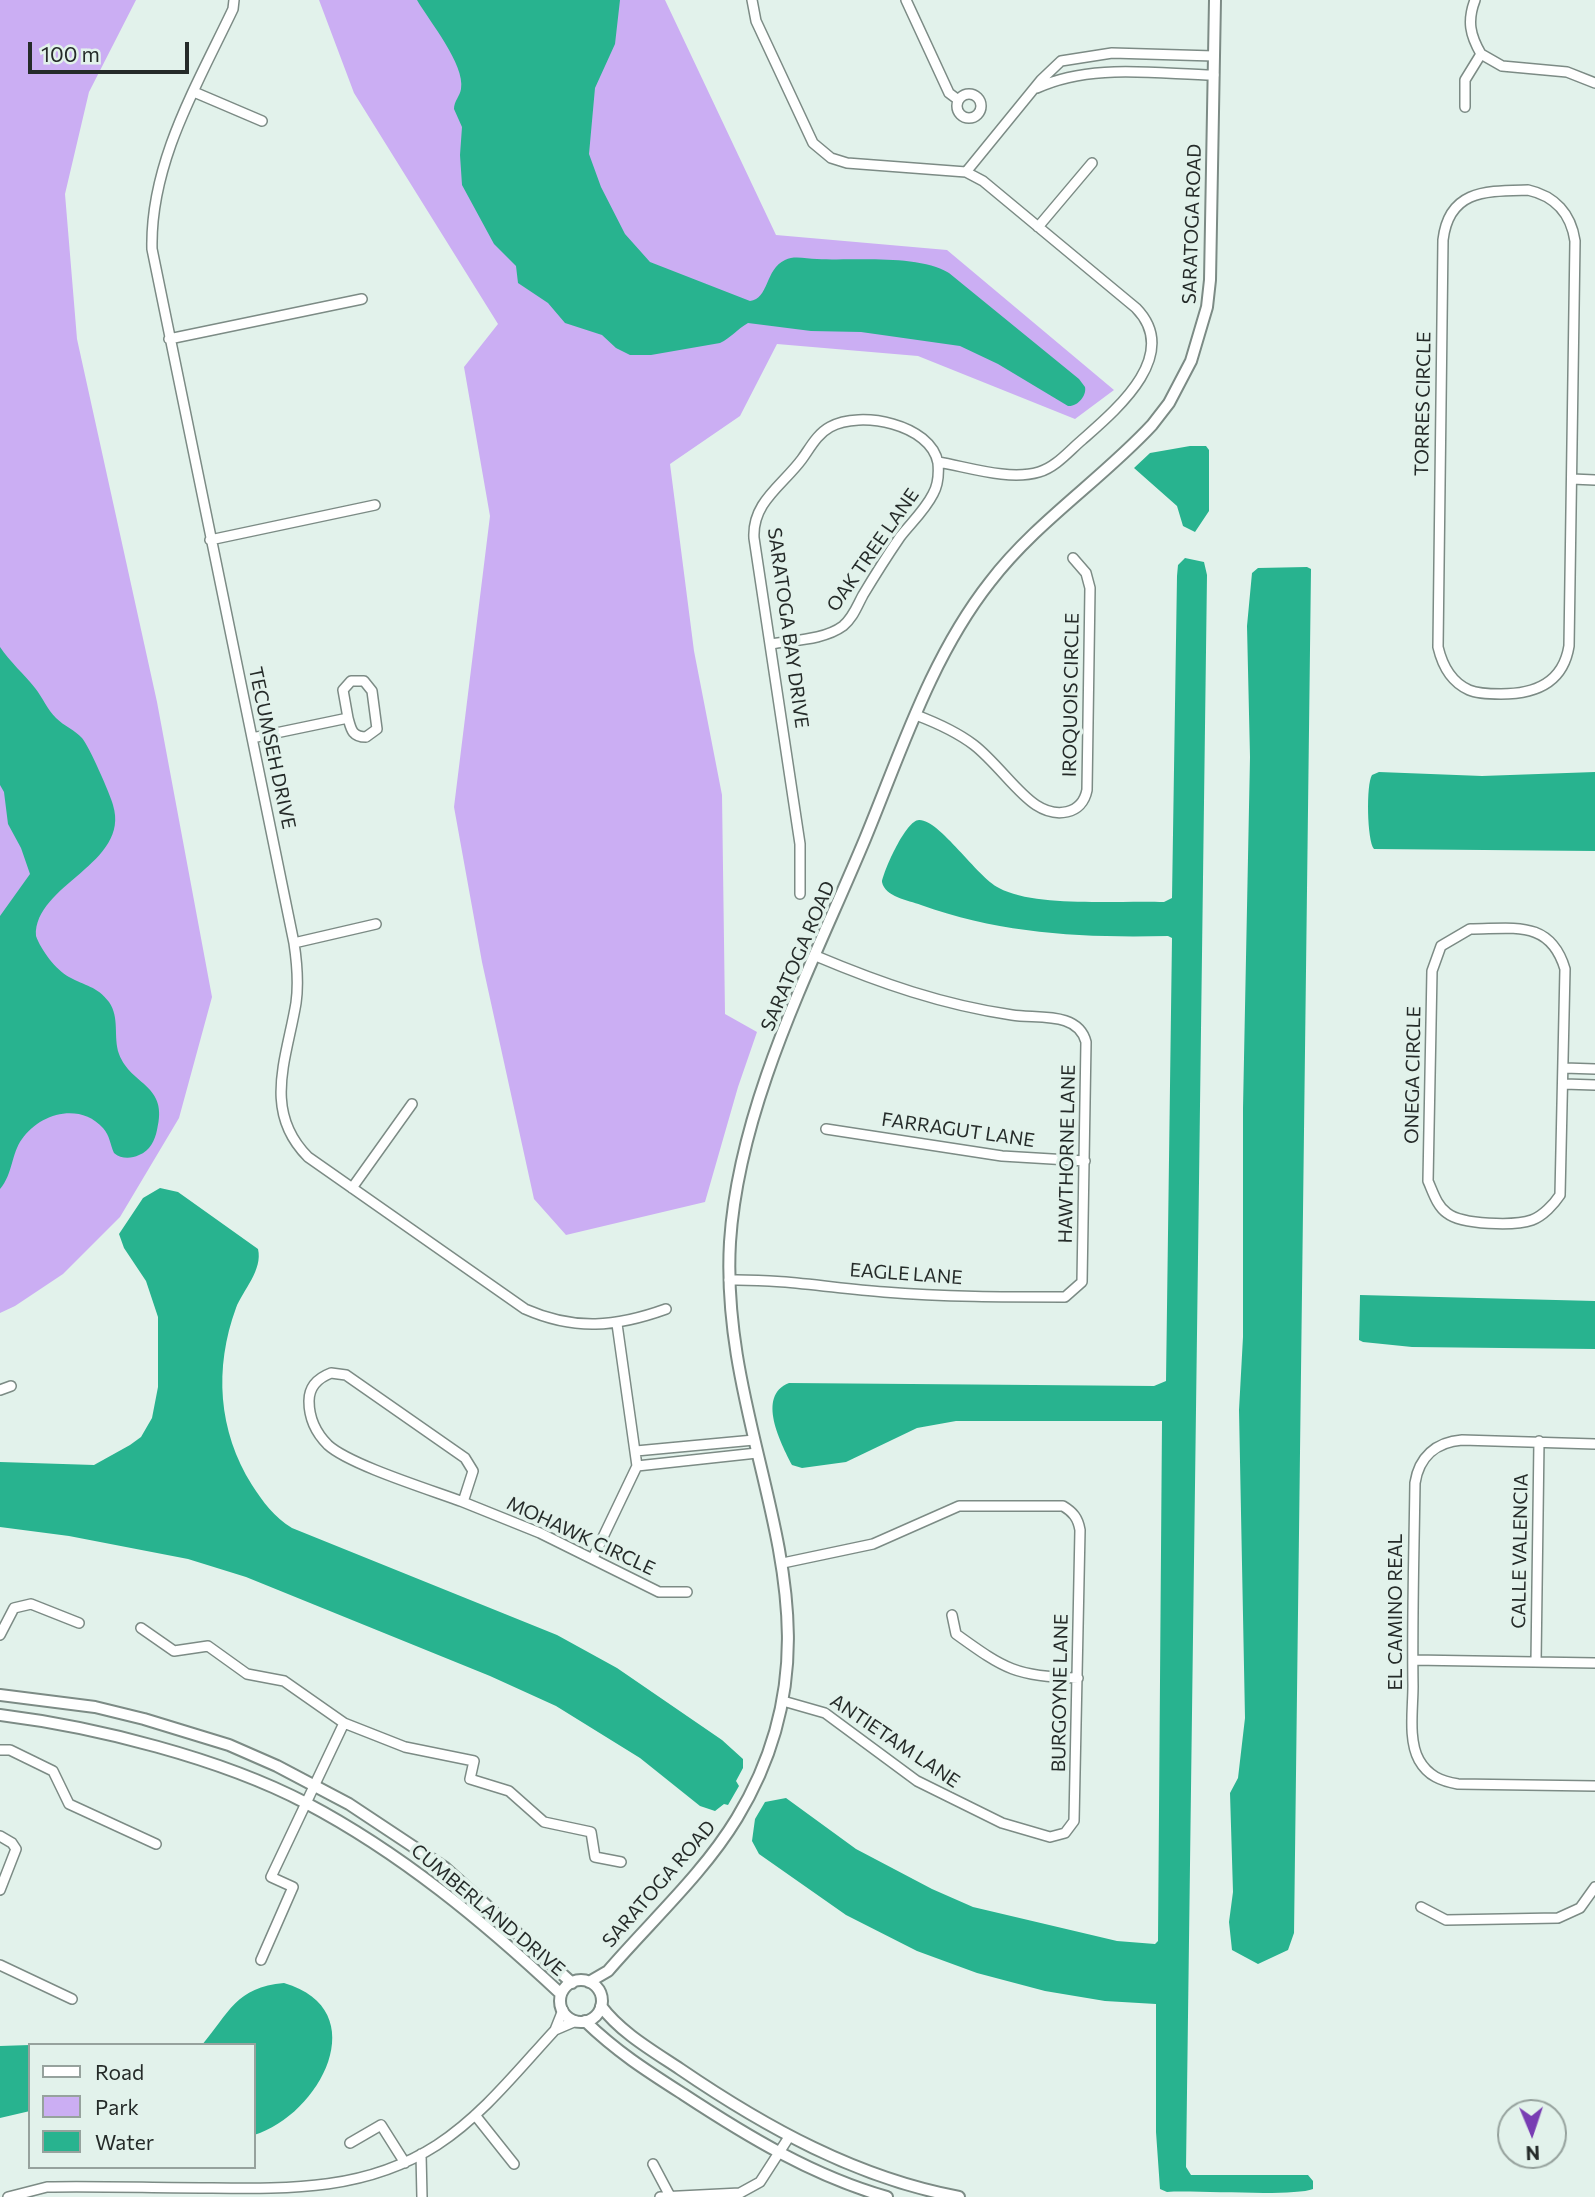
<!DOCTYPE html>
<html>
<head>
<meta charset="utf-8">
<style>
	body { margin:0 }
	#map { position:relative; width:1595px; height:2197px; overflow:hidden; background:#e2f2eb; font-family:Commissioner,sans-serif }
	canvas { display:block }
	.legend { position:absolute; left:28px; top:2043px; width:228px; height:126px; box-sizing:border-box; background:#e2f2eb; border:2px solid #96a29d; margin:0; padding:9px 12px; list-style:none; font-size:21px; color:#252b29 }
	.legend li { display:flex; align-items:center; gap:14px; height:35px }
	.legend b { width:35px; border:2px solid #96a29d }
	.north { position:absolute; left:1497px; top:2099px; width:70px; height:70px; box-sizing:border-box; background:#e2f2eb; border:2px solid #96a29d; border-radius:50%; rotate:178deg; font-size:19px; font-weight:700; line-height:28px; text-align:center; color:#252b29 }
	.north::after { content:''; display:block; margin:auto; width:24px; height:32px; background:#783db3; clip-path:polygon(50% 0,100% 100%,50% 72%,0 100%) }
	.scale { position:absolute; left:28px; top:42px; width:161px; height:32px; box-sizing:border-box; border:4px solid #252b29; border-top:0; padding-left:9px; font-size:21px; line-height:24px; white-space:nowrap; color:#252b29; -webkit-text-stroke:5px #e2f2eb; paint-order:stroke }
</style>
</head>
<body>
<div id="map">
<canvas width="1595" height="2197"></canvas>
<ul class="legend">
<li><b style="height:9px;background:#fff"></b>Road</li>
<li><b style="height:19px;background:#cbaef3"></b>Park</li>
<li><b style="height:19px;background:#28b38f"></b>Water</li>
</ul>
<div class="north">N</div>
<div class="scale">100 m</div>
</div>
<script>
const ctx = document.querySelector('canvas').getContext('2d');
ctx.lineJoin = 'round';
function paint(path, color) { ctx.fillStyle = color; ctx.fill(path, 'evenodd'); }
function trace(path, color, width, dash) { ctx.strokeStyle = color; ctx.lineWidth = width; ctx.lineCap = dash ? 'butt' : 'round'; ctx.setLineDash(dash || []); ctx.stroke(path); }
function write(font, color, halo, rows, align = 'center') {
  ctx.font = font + ' Commissioner,sans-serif'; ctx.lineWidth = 7; ctx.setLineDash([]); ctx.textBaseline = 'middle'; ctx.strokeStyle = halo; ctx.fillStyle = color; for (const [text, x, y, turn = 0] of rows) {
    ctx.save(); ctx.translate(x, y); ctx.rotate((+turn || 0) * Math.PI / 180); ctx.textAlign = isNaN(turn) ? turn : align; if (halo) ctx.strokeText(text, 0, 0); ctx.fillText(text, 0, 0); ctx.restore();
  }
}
paint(new Path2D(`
	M0,0h136l-47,92 -24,102 12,145 80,363 55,295 -33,121 -59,99 -57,57 -48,32 -15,7z
	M319,0h346l111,235 171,15 167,140 -39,29 -157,-63 -141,-12 -37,72 -70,48 24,187 28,144 3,219 32,18 -19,55 -33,115 -139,33 -32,-36 -52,-237 -28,-155 36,-291 -26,-149 34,-43 -144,-231z`), '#cbaef3');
paint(new Path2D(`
	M417,0h203l-5,44 -20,44 -6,66 12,33 24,47 25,28 100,39c19,-2 15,-32 35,-41 10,-5 21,-1 32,-1 37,2 100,-5 132,14l130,106 6,8c2,9 -8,20 -17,19l-70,-42 -38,-18 -99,-14 -50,-1 -63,-8c-11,6 -17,15 -28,20l-69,12h-21l-14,-7 -14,-13 -37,-12 -17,-20 -30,-20 -2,-17 -22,-22 -32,-59 -2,-30 2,-28 -8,-18c0,-8 6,-13 7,-20 4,-25 -32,-68 -44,-89z
	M1190,446h16l3,4v61l-14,21 -12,-6 -6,-20 -43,-38 16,-15z
	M1185,558l19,4 3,13 -21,1592 5,8h117l5,6v8c-20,8 -117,1 -146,3l-7,-3 -4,-57v-128l-51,-3 -60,-10 -68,-18 -60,-22 -71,-36 -87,-61 -7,-13 3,-22 10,-17 21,-4 70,51 76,40 41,18 144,34 38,3 3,-3 4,-520h-206l-39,7 -71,34 -44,6 -10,-3c-11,-22 -36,-69 -3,-82l365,3 12,-5 6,-443 -4,-2c-85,2 -166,-2 -247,-31 -13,-5 -36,-8 -39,-23 2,-12 24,-62 37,-62 20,-1 58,57 80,68 37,20 121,12 165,14l8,-4 5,-322 1,-11z
	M1307,567l4,2 -17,1364 -6,17 -30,14 -26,-14 -3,-28 4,-30 -3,-99 8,-15 7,-60 -6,-308 4,-73v-229l7,-351 -3,-131 5,-53 6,-5z
	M0,647c10,15 24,27 35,41 8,10 12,21 21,30 8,8 19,12 26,20 7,8 28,56 31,67 18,59 -79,79 -77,131 5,14 20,34 33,41 16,9 28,9 40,25 11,16 4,34 10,52 12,32 50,30 38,76 -2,10 -7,21 -18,25 -8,4 -18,4 -25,-2 -4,-9 -4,-17 -11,-25 -23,-26 -63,-15 -81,11 -11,15 -9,35 -22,50v-273l30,-42 -9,-26 -13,-24 -4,-32 -4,-7z
	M1379,772l103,4 113,-4v79l-221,-2c-7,-8 -8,-65 -2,-74z
	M160,1188l18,4 80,57c5,21 -15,41 -22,59 -22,60 -18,123 16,177 11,17 22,32 40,43l265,107 60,33 105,72 21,19v9l-7,13 3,5 -11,19 -4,-1 -9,7 -15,-5 -60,-48 -84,-52 -66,-30 -244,-99 -58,-18 -119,-23 -69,-9v-65l94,3 36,-20 11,-8 11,-19 6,-31v-70l-12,-36 -22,-33 -5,-14 24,-36z
	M1360,1295l235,6v48l-183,-2 -49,-5 -4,-2z
	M284,1983c92,27 36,132 -30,152v-90h-52c27,-32 34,-58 82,-62z
	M30,2045v66l-30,7v-72z`), '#28b38f');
const minor = new Path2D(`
	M234,0l-1,9c-36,76 -83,154 -81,240l142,694c3,20 5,39 2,60 -9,55 -34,108 12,154l217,152c50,22 91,18 141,0
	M752,0l4,21 57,122 18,15 16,5 119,9 75,-92 20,-19 51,-8 102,3
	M906,0l43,93 8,6
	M1481,54l21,12 65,6 28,11
	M1037,88c54,-25 119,-14 177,-13
	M194,92l68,29
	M957 106a12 12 0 1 1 24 0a12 12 0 1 1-24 0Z
	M1465,107v-27l16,-26c-11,-19 -14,-33 -6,-54
	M1528,190c27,6 43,24 47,51l-6,405c-6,37 -34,48 -68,48 -10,0 -23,0 -32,-4 -18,-8 -27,-26 -31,-43l5,-407c6,-51 44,-49 85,-50z
	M1038,227l54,-64
	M169,339l193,-40
	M938,462c30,5 71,19 101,10 17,-5 30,-21 43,-32 34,-30 100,-85 54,-132l-153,-127 -17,-9
	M1572,479l23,1
	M210,540l165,-35
	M771,644c22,-4 53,-4 72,-18 10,-8 14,-20 20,-31 12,-20 24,-39 37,-58 11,-14 25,-27 33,-43 5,-9 6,-20 5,-31 -7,-39 -78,-53 -108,-36 -13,7 -20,21 -28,32 -19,26 -50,43 -48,79l46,306v50
	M916,715c21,8 41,17 58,30 22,17 43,48 62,60 20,13 46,10 51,-15l3,-202 -4,-15 -13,-15
	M252,738l96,-20 -5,-28 8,-9h13l8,10 5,38 -11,8c-14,0 -15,-8 -18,-19
	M1470,929c43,0 80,-10 95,40l-5,226c-6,9 -17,21 -28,25 -17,6 -70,5 -85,-7 -10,-7 -14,-21 -19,-32l4,-210 9,-25z
	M294,943l82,-19
	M1564,1068l31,1
	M1564,1084l31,1
	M826,1129l176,27 83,5
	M352,1188l60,-84
	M729,1280c53,-1 103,8 155,12 60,5 121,5 181,5l17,-15 4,-240c-8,-31 -49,-23 -74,-27 -69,-10 -132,-32 -196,-59
	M331,1373l15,2 119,83 8,13 -10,31c-32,-12 -113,-37 -135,-57 -12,-12 -19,-28 -19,-44 0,-15 9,-23 22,-28z
	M0,1390l11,-4
	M1595,1444l-133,-4c-26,2 -43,17 -47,43 -1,68 -3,135 -2,203 0,23 -5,54 6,74 9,16 22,21 39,24l137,2
	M636,1451l118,-11
	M637,1466l120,-13
	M463,1502l77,31 119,59h28
	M593,1558l44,-92 -20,-142
	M783,1563l90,-19 86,-38h104c10,6 15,12 17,24l-6,291 -9,12 -15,4 -48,-14 -85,-42 -92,-68 -42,-12
	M952,1615l4,19c50,36 59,42 122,44
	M141,1628l33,23 34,-5 39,28 37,7 60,42 61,24 69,14 -4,18 39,12 35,31 47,10 4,25 26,5
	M0,1635l14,-27 17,-4 48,19
	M1413,1660l182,3
	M1536,1662l3,-221
	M0,1750h10l43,21 16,33 87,40
	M0,1836l12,7 4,6 -16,41
	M1421,1907l25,13 112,-2 22,-10 15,-21
	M261,1960l32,-73 -22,-10 73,-154
	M0,1965l72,34
	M555,2030l21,-9
	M475,2115l39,49
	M350,2143l31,-18 24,38
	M421,2154l1,43
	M653,2164l17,32
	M8,2197l39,-10c53,-1 106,1 160,1 81,1 159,3 230,-43 46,-30 81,-75 118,-115l8,-20
	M660,2197l80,-4 20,-11 29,-45`);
const tertiary = new Path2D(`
	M0,1695l95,12 49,12 85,26 48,21 72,38 95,63 128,116
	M0,1715c96,12 220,43 306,88 95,50 178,119 255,191
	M560 2001a21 21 0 1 1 42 0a21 21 0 1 1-42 0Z
	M589,1982l19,-11c43,-50 95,-97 129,-153 124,-204 -19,-368 -7,-576 9,-138 82,-276 135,-403 36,-87 66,-182 125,-257 46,-60 111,-102 162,-157l17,-22 22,-42 16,-54 3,-27 5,-280
	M601,2006c19,26 52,45 79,63 85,58 177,109 279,128
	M585,2021c32,31 62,50 98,73 64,42 130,82 204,103`);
trace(minor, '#7c8b85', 12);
trace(tertiary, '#7c8b85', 14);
trace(minor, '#fff', 9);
trace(tertiary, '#fff', 10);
write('19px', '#252b29', '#e2f2eb', [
	["SARATOGA ROAD",1192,224,-88],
	["TORRES CIRCLE",1423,404,-89],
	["OAK TREE LANE",873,550,-55],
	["SARATOGA BAY DRIVE",788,628,82],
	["IROQUOIS CIRCLE",1071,695,-89],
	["TECUMSEH DRIVE",272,748,78],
	["SARATOGA ROAD",798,956,-67],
	["ONEGA CIRCLE",1413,1075,-89],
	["FARRAGUT LANE",958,1130,8],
	["HAWTHORNE LANE",1067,1154,-89],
	["EAGLE LANE",906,1274,4],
	["MOHAWK CIRCLE",581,1536,25],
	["CALLE VALENCIA",1520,1551,-89],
	["EL CAMINO REAL",1396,1612,-90],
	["BURGOYNE LANE",1060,1693,-89],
	["ANTIETAM LANE",895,1741,34],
	["SARATOGA ROAD",659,1884,-49],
	["CUMBERLAND DRIVE",488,1910,40]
]);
</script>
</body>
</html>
